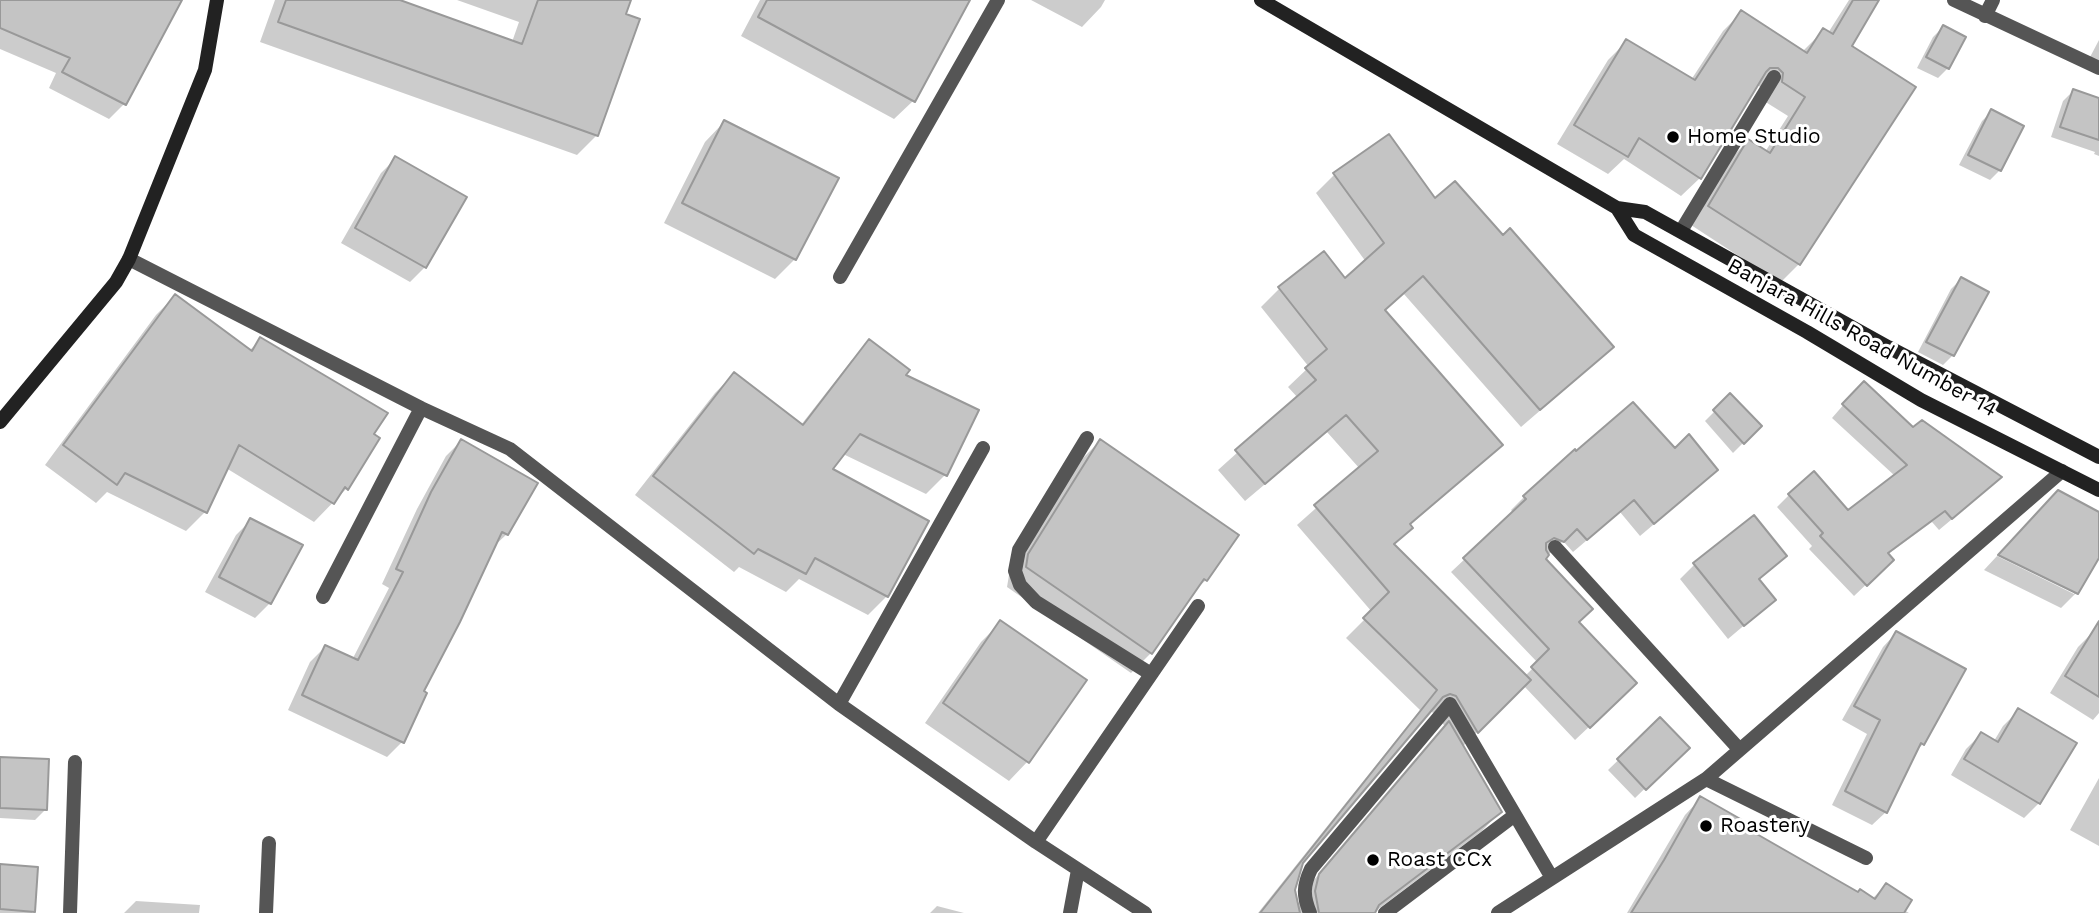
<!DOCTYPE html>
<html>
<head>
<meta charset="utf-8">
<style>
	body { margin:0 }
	canvas { display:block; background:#fff }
</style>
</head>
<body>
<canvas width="2099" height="913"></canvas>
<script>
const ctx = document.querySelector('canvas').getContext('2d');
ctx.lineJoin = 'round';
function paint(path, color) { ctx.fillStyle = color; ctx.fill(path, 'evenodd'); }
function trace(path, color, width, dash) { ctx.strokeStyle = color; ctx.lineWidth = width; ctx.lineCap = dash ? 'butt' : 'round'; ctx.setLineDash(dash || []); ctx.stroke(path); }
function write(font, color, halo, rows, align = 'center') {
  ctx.font = font + ' "Work Sans",sans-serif'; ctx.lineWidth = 6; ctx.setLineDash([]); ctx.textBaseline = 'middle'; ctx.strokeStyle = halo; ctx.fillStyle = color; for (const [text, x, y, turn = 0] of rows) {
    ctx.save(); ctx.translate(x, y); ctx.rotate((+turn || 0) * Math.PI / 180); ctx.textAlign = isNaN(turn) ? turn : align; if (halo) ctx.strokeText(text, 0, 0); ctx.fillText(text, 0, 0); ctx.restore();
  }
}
paint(new Path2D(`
	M0,0h167l10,5 -53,99 -15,15 -60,-31 7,-15 -56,-24z
	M275,0h120l117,42 7,-20 -62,-22h172l-32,135 -20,20 -317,-113z
	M760,0h208l-55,101 -19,18 -153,-83z
	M1031,0h74l-4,7 -19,20z
	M1849,0h28l-27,47 -51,217 -19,19 -89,-58 39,-66 18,-18 17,11 23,-36 -24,-15 1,-9 -6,-6h-4l-55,92 -19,18 -57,-37 -16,15 -51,-30 51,-84 18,-18 65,38 32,-49 19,-19 60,40 22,-22 4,3z
	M1943,27l5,41 -10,10 -21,-10 16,-31z
	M2099,40v24l-10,-5z
	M2073,91l26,9v56l-5,-2 1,-2 -44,-15 12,-36z
	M1992,111l8,59 -10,10 -31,-15 23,-44z
	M724,122l71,137 -20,20 -111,-56 41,-81z
	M396,158l29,109 -15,15 -69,-39 40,-70z
	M1335,174l100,27 158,164 -72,62 -118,-134 -20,18 99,152 -73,63 2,2 -18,18 132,130 13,-13 -87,-91 63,-59 -3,-3 13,-13 50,-45 125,34 -59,50 -20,-24 -47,40 -10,-11 -19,18 33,64 45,73 -47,44 -51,-54 -62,61 38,65 -18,19 -109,82h-115l162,-203 -74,-72 26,-26 -75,-87 63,-56 -33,-37 -82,69 -27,-31 80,-72 -10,-11 21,-20 -48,-60 18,-18 45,-35 21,26 21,-18 -50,-69zM1431,712l6,2 8,13 -144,168 -4,13 -4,-18 9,-28z
	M1961,279l-8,76 -10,10 -25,-13 33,-63z
	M175,296l74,55 12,-12 111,96 -25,53 -33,34 -88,-54 -21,44 -19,19 -79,-39 -11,11 -51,-38 111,-150z
	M870,342l34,33 41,100 -19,19 -83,-40 -13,16 57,126 -19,19 -69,-36 -13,13 -47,-25 -5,5 -99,-77 80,-102 19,-19 67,51 50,-64z
	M1852,395l61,35 75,59 -49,41 -7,-8 -45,33 5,5 -38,36 -45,-47 3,-3 -35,-39 12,-12 58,17 48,-36 -63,-58z
	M1730,396l30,30 -27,27 -28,-32z
	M461,441l46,93 -15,14 -71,144 -19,50 -15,15 -99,-47 22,-48 15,-15 27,13 37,-72 -7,-4 35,-75 29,-53z
	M1100,441l106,139 -13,12 -42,61 -20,20 -124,-86 2,-12 71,-114z
	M2099,514v41l-23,38 -15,15 -77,-38 13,-14 77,38z
	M251,520l19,83 -15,15 -50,-26 31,-57z
	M1785,556l-27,25 16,19 -46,39 -48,-60 15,-15z
	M1000,623l28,138 -19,20 -84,-58 56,-81z
	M2095,630l4,3v80l-6,7 -43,-27 28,-46z
	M1896,633l27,111 -7,7 -30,61 -14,13 -40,-20 35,-71 -25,-14 41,-73z
	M2018,711l21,92 -15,15 -73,-43 15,-26 15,-15 13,7 9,-15z
	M1660,720l27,28 -52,50 -27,-28z
	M0,759l45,51 -10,10 -35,-2z
	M2099,778v68l-29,-16z
	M1701,798l45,32 111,64 15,5 14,-14 18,25 5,3h-282l58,-98z
	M0,865l37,4 -5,44h-32z
	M136,901l64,4 -1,8h-75z
	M937,906l27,7h-34z`), '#0003');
const building = new Path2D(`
	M0,0h182l-56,105 -64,-33 8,-14 -70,-30z
	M286,0h114l122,44 16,-44h93l-5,14 14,5 -42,117 -320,-114z
	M767,0h203l-55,102 -157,-85z
	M1853,0h26l-27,46 64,41 -116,178 -92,-59 40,-67 22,14 35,-56 -23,-15 1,-9 -5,-5h-8l-4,4 -65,107 -62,-41 -11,19 -54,-32 52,-86 69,41 46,-70 66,43 16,-25 10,6z
	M1943,25l23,12 -17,32 -23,-12z
	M2073,89l26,9v42l-39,-13z
	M1991,109l33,17 -23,45 -33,-16z
	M724,120l115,58 -43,82 -114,-57z
	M1389,134l46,64 20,-17 48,54 7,-7 104,119 -74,63 -117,-134 -38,34 118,135 -93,79 3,4 -19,16 137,136 -53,53 -22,-37 -6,-2 -7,3 -140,166 -8,27 5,23h-40l177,-223 -74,-72 26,-26 -75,-87 64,-54 -32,-36 -81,69 -30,-34 81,-70 -11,-12 22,-19 -49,-62 46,-36 21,27 39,-35 -51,-70z
	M395,156l72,41 -41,71 -71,-40z
	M1961,277l28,15 -35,64 -28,-14z
	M175,294l77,57 8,-14 128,76 -14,21 6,4 -32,52 -3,-3 -11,17 -95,-59 -32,68 -82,-40 -8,12 -54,-40z
	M869,339l41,31 -4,5 73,35 -32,66 -87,-42 -27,35 96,52 -41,76 -73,-39 -9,16 -48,-25 -4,5 -101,-78 81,-104 69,53z
	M1864,381l49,46 9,-7 80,57 -50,42 -7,-8 -57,42 6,7 -27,26 -47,-50 3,-3 -35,-39 26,-23 34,39 59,-45 -65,-61z
	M1730,393l32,33 -18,18 -31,-34z
	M1633,402l42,46 14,-14 29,36 -64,54 -20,-24 -47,40 -10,-11 -13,13 -10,-4 -8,5v7l3,5 -3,4 47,50 -14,13 58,61 -47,45 -59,-61 18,-18 -86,-91 63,-59 -3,-3 52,-47 1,2z
	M461,439l77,44 -30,52 -6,-3 -42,90 -36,69 3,2 -23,50 -102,-48 23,-50 33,15 45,-88 -7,-3 35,-77z
	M1100,439l139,96 -32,46 -3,-2 -52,75 -126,-87 2,-13z
	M2058,490l41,22v46l-21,36 -80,-39z
	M1754,515l33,41 -28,23 17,21 -32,26 -51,-63z
	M250,518l53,27 -32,59 -52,-27z
	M1000,620l87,60 -58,83 -86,-60z
	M2099,621v76l-34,-21z
	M1896,631l70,38 -42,76 -3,-2 -34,70 -42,-22 35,-71 -26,-14z
	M2018,708l59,35 -37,61 -76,-45 17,-27 17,10z
	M1660,717l30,31 -44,42 -29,-31z
	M1449,721l53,91 -123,93 -4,8h-56l-4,-22 4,-17z
	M0,757l49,2 -2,51 -47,-2z
	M1700,796l51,29 -3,4 110,63 2,-3 15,10 11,-16 26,17 -8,13h-273l33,-53z
	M0,864l38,3 -3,45 -35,-3z`);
paint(building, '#c4c4c4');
trace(building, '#999', 2);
trace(new Path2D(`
	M1954,0l145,68
	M1985,16l8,-16
	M1681,231l93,-154
	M129,259l292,149 89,41 329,255 197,138 109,71
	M840,277l158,-277
	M1087,438l-68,112 -4,21 5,14 16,17 115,72
	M1555,547l184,202
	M323,597l98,-189
	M839,704l144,-256
	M1706,779l160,79
	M1036,842l162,-236
	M70,913l5,-151
	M266,913l3,-70
	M1070,913l8,-43
	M1310,913c-7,-17 -7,-27 1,-44l139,-165 102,174
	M1385,913l130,-98
	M1498,913l208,-134 356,-308`), '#555', 14);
trace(new Path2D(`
	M1261,0l356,208 28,4 243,135 211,110
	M1617,208l17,27 173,97 114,68 178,90
	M0,422l116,-140 13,-23 76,-189 12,-70`), '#222', 14);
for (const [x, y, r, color] of [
	[1673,137,7,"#000"],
	[1706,826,7,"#000"],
	[1373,860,7,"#000"]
]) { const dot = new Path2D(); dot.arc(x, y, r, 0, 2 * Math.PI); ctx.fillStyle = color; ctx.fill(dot); trace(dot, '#fff', 2.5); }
write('21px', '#000', '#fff', [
	["Home Studio",1687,137],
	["Roastery",1720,826],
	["Roast CCx",1387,860]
], 'left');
write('21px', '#000', '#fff', [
	["Banjara Hills Road Number 14",1862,338,29]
]);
</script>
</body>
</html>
